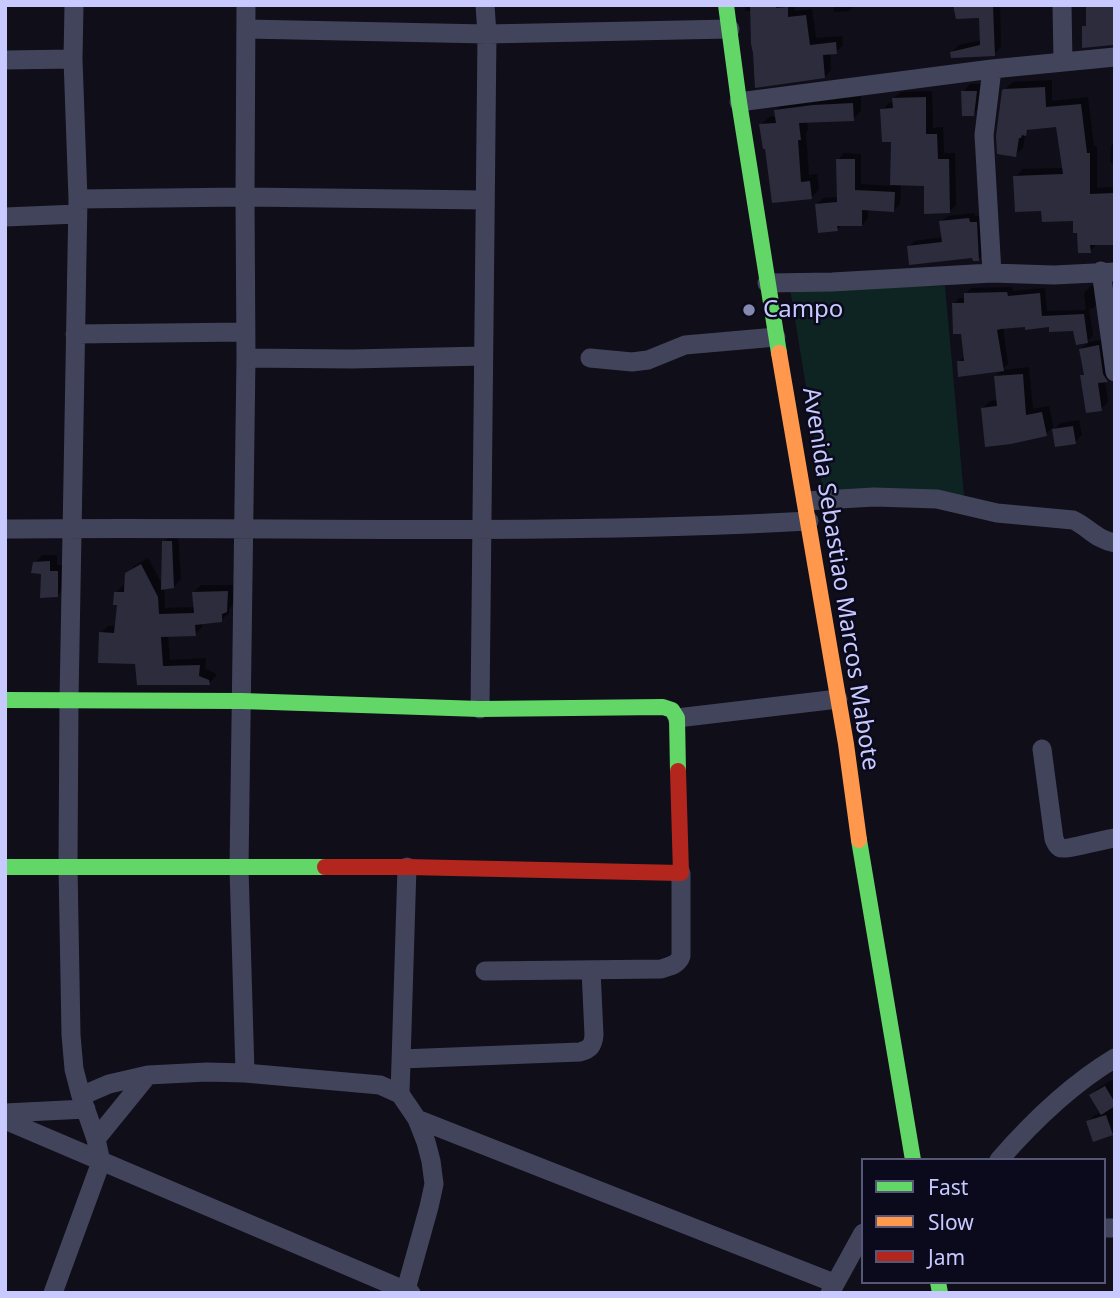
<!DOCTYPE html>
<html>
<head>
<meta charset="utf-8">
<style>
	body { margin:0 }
	#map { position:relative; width:1120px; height:1298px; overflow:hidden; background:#0f0e19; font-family:"Noto Sans",sans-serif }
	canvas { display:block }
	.frame { position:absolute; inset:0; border:7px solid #c7c9ff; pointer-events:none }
	.legend { position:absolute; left:861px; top:1158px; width:245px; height:126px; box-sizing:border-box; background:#0b0a1d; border:2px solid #565677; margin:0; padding:9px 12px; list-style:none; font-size:21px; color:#c7c9ff }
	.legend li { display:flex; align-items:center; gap:14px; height:35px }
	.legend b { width:35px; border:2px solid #565677 }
</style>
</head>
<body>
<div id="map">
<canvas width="1120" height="1298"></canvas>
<div class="frame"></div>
<ul class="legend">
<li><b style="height:9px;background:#63d668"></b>Fast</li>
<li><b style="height:9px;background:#ff974d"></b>Slow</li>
<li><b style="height:9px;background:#b3261e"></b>Jam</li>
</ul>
</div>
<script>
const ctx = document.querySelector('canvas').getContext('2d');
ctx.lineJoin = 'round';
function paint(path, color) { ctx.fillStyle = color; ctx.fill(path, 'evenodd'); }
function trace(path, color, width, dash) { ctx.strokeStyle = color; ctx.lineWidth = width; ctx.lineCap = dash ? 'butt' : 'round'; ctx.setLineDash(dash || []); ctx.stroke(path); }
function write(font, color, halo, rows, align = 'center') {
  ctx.font = font + ' "Noto Sans",sans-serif'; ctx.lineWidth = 5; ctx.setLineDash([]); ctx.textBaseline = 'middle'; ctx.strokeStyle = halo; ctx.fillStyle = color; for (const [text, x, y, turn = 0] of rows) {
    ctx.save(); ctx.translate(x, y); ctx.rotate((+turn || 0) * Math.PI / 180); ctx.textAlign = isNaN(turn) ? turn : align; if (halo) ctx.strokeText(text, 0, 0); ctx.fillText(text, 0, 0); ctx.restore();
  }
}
paint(new Path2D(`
	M945,286l19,209 -140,2 -34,-208z`), '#0d2422');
paint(new Path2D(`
	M745,5h50v6l17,-2 4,29 26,-2 1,9 -7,7 -6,1 1,17 -7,7 -72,-66h-7z
	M834,5h20l-5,6 -15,1z
	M955,5h45l1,42 -7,7 -42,-2 7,-7 23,-5 -1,-23z
	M1088,5h27v36l-3,2 -28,-16 4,-4z
	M1052,80v21l36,-4 6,49h3v42l18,-1v56h-17l-8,8 -11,-20 -4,-12 -32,-10 -28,-32 8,-8 41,-1 -6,-43 -27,3 -6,6 -2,14 -8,7 -12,-64 10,-9z
	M970,84h13l-3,23 -7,7 -10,-22z
	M932,91l1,37 10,-1 1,26h11l1,52 -7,7 -23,-28h-25l-1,20 -6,6 -26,-1v9l-6,7h-20l-5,4 -20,-25 6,-6 15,-1v-37l6,-7 17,1v30l31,2 1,-46 -11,-30 7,-7 5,-1v-4l7,-6z
	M861,96v15l-8,8 -46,2 1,9 -2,3 3,42 8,-1 2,15 -8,9 -45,-51 -5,-22 8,-8 8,-1 -1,-6 8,-8z
	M1115,142v21h-5l1,-17z
	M975,213v3h8l2,37 -7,6 -4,-3 -65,-9 6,-6 28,-4 -2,-15 7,-6z
	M1098,285l2,16 -7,7 -4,1 4,26 -5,6 -14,-12 -23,-4 -48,2 5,37 -5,5 -44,-7 6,-6 -2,-24 -9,-28 5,-6h7v-5l5,-5 41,-1 1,4 32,-3 2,23 39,-1 -2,-17 7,-7z
	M1106,339l8,34 -9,7 3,22 -7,7 -19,-33 3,-3 -4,-24 7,-7z
	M1029,367l4,42 16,-3 5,24 6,-7 19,-3 3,15 -7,7 -19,3 -3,-18 -7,7 -63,-26 7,-7 8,-1 -3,-23 7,-7z
	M171,534h7l3,45 -7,8 -10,1 1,20 30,-1 -1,-15 7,-7h33v18l-5,6v4l-8,7 -19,2v5l-7,7 -27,1 2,25 36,-2 -1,11 10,4 1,3 -7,7 -73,-20 -35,-30 7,-7h9l1,-22 -2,-11 7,-8 3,1 1,-12 7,-8 14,-8 15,28 1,-44z
	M42,555h15v10h7v23l-7,8 -14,-24 -8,-9z
	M1112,1080l3,4v49l-21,7 -6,-18 7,-7 6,-2 -10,-18 7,-7z`), '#0007');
paint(new Path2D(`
	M750,5h26v3l12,-1v10l18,-2 4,30 26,-3 1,12 -14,1 2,23 -70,10 -2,-35 -2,-9z
	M953,5h40l2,51 -44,2 -1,-6 30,-7 -1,-27 -23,1z
	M1086,5h27v40l-31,3v-22h4z
	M1045,87l1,20 35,-3 6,49h3v41l24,-1 1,52h-25l1,8h-13l-1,-20h-4v-12l-31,1 -1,-11 -26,1 -2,-36 50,-2 -7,-47 -29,3 -1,6 -4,-1 -1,3h-2l-3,19 -19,-3 -1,-18 6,-46 2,-1z
	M961,91h16l-3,25h-12z
	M926,97v37h11l1,25h11l1,54 -26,1v-28l-34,-1 1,-43h-9l-2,-33 13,-1 -1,-10z
	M853,103l1,18 -55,2 2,17h-3l3,42 9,-1 2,18 -40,4 -7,-54h-2l-4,-25 17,-1 -2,-13 39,-5z
	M836,159h19v31l40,2 -1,20 -32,-2v16h-25l1,5 -20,2 -3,-29 22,-2z
	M969,218l1,4h7l2,39h-6l-1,-3 -63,7 -2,-19 35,-4 -3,-21z
	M1007,292l1,4 32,-3 2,23 42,-2 4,29 -12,2 -3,-14 -24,1v-5l-24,3v-3l-24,2 -4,1 7,41 -46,6 -1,-16h7l-3,-27h-8l-1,-31h12v-10z
	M1099,345l4,29 5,8 -10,1 4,28 -16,2 -6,-38h4l-5,-26z
	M1023,374l3,41 16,-3 5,24 -36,8 -26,3 -4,-39 16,-2 -3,-30z
	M1073,426l3,18 -21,3 -3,-18z
	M162,541h10l2,47 -13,2z
	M50,561v10h8v26l-18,1 1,-24 -10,-1 2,-11z
	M141,564l17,33 1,17 35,-1 -2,-21 36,-1 -1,21 -5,2v8l-27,3 1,11 -35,1 2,29 37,-1 -1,11 10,4 1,5h-73l-2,-21 -37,-1 1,-31 15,1 3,-28h-4l1,-13h10l1,-19z
	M1105,1086l10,17v3l-14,9 -12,-20z
	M1106,1115l7,20 -20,7 -7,-21z`), '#2c2c3d');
trace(new Path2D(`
	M1062,5l1,57
	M246,29l241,5 243,-5
	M5,60l68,-1
	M739,102l253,-33 123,-12
	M78,199l167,-2 240,3
	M5,217l72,-3
	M1101,271l14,101
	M992,273l-8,-138 8,-66
	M767,283l65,-1 160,-9 62,2 61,-3
	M75,334l171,-2
	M246,358l106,1 131,-3
	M590,358l42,4 16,-2 37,-15 91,-8
	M806,501l68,-4 63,2 60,14 76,7c17,8 22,19 42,23
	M5,529c268,-3 537,7 804,-8
	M480,709l7,-675 -2,-29
	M677,718l161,-19
	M1042,749l12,90c2,4 3,8 7,9 5,2 45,-9 54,-10
	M485,971l176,-2c9,-3 17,-4 20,-13v-83
	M401,1059l179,-7c10,-3 13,-6 14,-17l-3,-65
	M245,1073l-6,-205 7,-510 -1,-161 1,-192
	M400,1094l7,-227
	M81,1096l28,-12 39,-9 59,-3 38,1 135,12 20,9 17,25 9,23 5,19 3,23 -5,23 -24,86
	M5,1113l81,-4
	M417,1119l417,164
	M5,1120l406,173
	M96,1139l52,-64
	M999,1160c34,-39 71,-75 116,-102
	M1104,1228h11
	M53,1293l48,-131 -5,-23 -15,-43 -7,-27 -3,-34 -3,-168 1,-167 9,-501 -5,-140 1,-54
	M830,1293l33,-60`), '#42445b', 19);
trace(new Path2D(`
	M726,5l13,97 40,251
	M5,700l237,1 238,8 183,-2 9,3 5,8 1,53
	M859,840l54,320
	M5,867h320
	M938,1282l2,11`), '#63d668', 16);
trace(new Path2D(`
	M779,353l67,391 13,96`), '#ff974d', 16);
trace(new Path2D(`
	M325,867h82l274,6 -3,-102`), '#b3261e', 16);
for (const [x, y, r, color] of [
	[749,310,7,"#8788ae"]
]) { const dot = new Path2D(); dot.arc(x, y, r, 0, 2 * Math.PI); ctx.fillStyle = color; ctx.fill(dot); trace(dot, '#0b0a1d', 2.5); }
write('24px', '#c7c9ff', '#0b0a1d', [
	["Campo",763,310]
], 'left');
write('24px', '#c7c9ff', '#0b0a1d', [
	["Avenida Sebastiao Marcos Mabote",840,579,81]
]);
</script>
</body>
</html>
